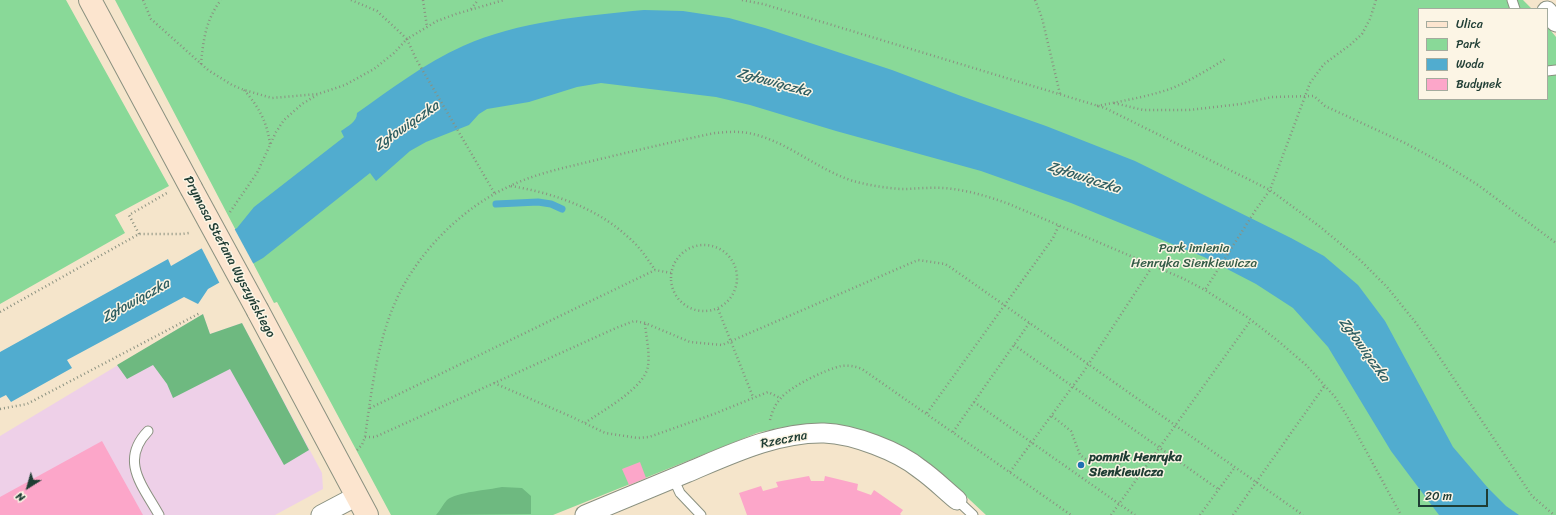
<!DOCTYPE html>
<html>
<head>
<meta charset="utf-8">
<style>
	body { margin:0 }
	#map { position:relative; width:1556px; height:515px; overflow:hidden; background:#f5e5cb; font-family:Sriracha,sans-serif }
	canvas { display:block }
	.legend { position:absolute; left:1418px; top:8px; width:130px; height:92px; box-sizing:border-box; background:#fcf5e5; border:1px solid #a4ab9e; margin:0; padding:5px 7px; list-style:none; font-size:12px; color:#1f3d34 }
	.legend li { display:flex; align-items:center; gap:8px; height:20px }
	.legend b { width:20px; border:1px solid #a4ab9e }
	.north { position:absolute; left:8px; top:467px; width:40px; height:40px; -webkit-text-stroke:3px #fcf5e5; paint-order:stroke; rotate:217deg; font-size:11px; font-weight:700; line-height:16px; text-align:center; color:#1f3d34 }
	.north::after { content:''; display:block; margin:auto; width:14px; height:18px; background:#1f3d34; clip-path:polygon(50% 0,100% 100%,50% 72%,0 100%) }
	.scale { position:absolute; left:1418px; top:489px; width:70px; height:18px; box-sizing:border-box; border:2px solid #1f3d34; border-top:0; padding-left:5px; font-size:12px; line-height:14px; white-space:nowrap; color:#1f3d34; -webkit-text-stroke:3px #fcf5e5; paint-order:stroke }
</style>
</head>
<body>
<div id="map">
<canvas width="1556" height="515"></canvas>
<ul class="legend">
<li><b style="height:5px;background:#fce5cf"></b>Ulica</li>
<li><b style="height:11px;background:#89d998"></b>Park</li>
<li><b style="height:11px;background:#51accf"></b>Woda</li>
<li><b style="height:11px;background:#fca6c9"></b>Budynek</li>
</ul>
<div class="north">N</div>
<div class="scale">20 m</div>
</div>
<script>
const ctx = document.querySelector('canvas').getContext('2d');
ctx.lineJoin = 'round';
function paint(path, color) { ctx.fillStyle = color; ctx.fill(path, 'evenodd'); }
function trace(path, color, width, dash) { ctx.strokeStyle = color; ctx.lineWidth = width; ctx.lineCap = dash ? 'butt' : 'round'; ctx.setLineDash(dash || []); ctx.stroke(path); }
function write(font, color, halo, rows, align = 'center') {
  ctx.font = font + ' Sriracha,sans-serif'; ctx.lineWidth = 3; ctx.setLineDash([]); ctx.textBaseline = 'middle'; ctx.strokeStyle = halo; ctx.fillStyle = color; for (const [text, x, y, turn = 0] of rows) {
    ctx.save(); ctx.translate(x, y); ctx.rotate((+turn || 0) * Math.PI / 180); ctx.textAlign = isNaN(turn) ? turn : align; if (halo) ctx.strokeText(text, 0, 0); ctx.fillText(text, 0, 0); ctx.restore();
  }
}
paint(new Path2D(`
	M203,314l7,20 32,-11 80,150 1,16 -48,26h-275v-79z`), '#eed0e8');
paint(new Path2D(`
	M0,0h66l103,186 -54,29 10,18 -125,71z
	M115,0h1408l9,9h-113v90h128v-73l9,11v478h-570l-47,-44 -36,-22 -93,-24 -32,3 -21,5 -204,82h-162l-114,-213 -3,1z`), '#89d998');
paint(new Path2D(`
	M203,314l7,20 32,-11 67,127 -25,15 -54,-96 -57,29 -6,-14 -14,-19 -26,14 -10,-14z
	M502,487l20,1 9,8v18l-95,1c4,-4 7,-11 11,-15 10,-8 41,-10 55,-13z`), '#6eb980');
paint(new Path2D(`
	M644,10l39,1 46,7 36,10 127,42 69,26 85,30 89,35 156,77 33,18 34,29 27,36 68,126 35,41 18,18 13,9h-80l-48,-64 -63,-104 -35,-39 -37,-24 -52,-27 -133,-54 -90,-32 -145,-40 -86,-26 -34,-8 -115,-14 -24,4 -48,15 -42,7 -8,5 -10,11 -43,17 -16,9 -34,30 -6,-8 -107,85 -55,31 -10,15 -14,-7 -117,63 5,8 -61,34 -5,-7 -6,3v-46l168,-93 3,7 66,-38 17,-21 90,-70 -3,-6c7,-5 16,-9 16,-18 34,-24 68,-50 106,-67 56,-25 120,-30 181,-36z`), '#51accf');
paint(new Path2D(`
	M234,228l20,37 -34,19 -19,-37z`), '#f5e5cb');
trace(new Path2D(`
	M496,204l42,-2 13,2 11,5`), '#51accf', 7);
paint(new Path2D(`
	M102,441l41,74h-143v-18z
	M640,462l6,16 -17,7 -7,-16z
	M809,476l2,5h13l1,-5 33,8 -1,6 14,5 3,-5 29,20 -3,4 1,1h-154l-8,-22 22,-7 2,5 15,-4 -2,-5z`), '#fca6c9');
const service = new Path2D(`
	M1512,0l3,9
	M1547,71l9,-1
	M148,431c-29,30 -5,55 11,84
	M673,478l7,15 21,22
	M957,500l16,15`);
const minor = new Path2D(`
	M1547,11l9,11
	M321,515l36,-19
	M585,515c33,-14 67,-28 101,-42 43,-18 90,-41 138,-40 29,1 74,18 96,36 13,9 25,21 37,31`);
const secondary = new Path2D(`
	M90,0l101,188
	M258,311l109,204`);
trace(service, '#8a9180', 11);
trace(minor, '#8a9180', 21);
trace(secondary, '#8a9180', 24);
trace(new Path2D(`
	M143,0l8,19 57,51 24,15 12,5 28,8 46,-4 27,-9 29,-16 20,-16 13,-14 9,20 79,135
	M351,0l26,11 30,28 30,-18 19,-7 48,-14
	M423,0l4,27
	M742,0l21,4 342,104 165,82 -15,21 -50,79
	M1035,0l7,18 18,76
	M1376,0l-6,19 -8,15 -12,11 -26,19 -14,19 -40,107 49,36 40,33 28,28 29,36 20,29 96,144 22,19
	M471,9l7,-9
	M201,64c2,-23 5,-45 20,-64
	M244,90c15,17 23,32 26,54
	M1114,103l29,7h46l52,-6 31,-7 42,-1 11,10 80,37 39,21 34,21 78,58
	M1097,106c25,-5 49,-9 73,-17 20,-8 39,-20 57,-31
	M511,186c42,7 86,22 117,51 11,9 19,21 27,33
	M230,212l27,-39 19,-41 8,-12 18,-16 15,-9
	M139,234l-10,-19 38,-22
	M671 278a33 33 0 1 1 66 0a33 33 0 1 1-66 0Z
	M718,309l35,88
	M0,312l139,-78h43l7,-1
	M1014,345l204,144
	M494,383l78,34 33,16 33,5 11,-1 65,-23 54,-22 12,6
	M974,402l161,113
	M370,408l285,-138 16,3
	M0,409l27,-5 173,-91
	M927,413l126,-175 6,-13
	M1052,416l19,15 9,24 10,7h26l22,16
	M770,420c2,-8 5,-16 11,-22 10,-12 44,-28 60,-32 7,-1 14,0 21,3l209,146
	M585,423c18,-13 59,-34 63,-57 2,-14 -2,-29 -3,-43
	M953,432l77,-110
	M365,437h10l241,-109 18,-7 11,2 45,19 32,3 196,-85 27,4 5,3 353,248
	M357,450l5,-5 3,-8c6,-42 11,-87 27,-127 20,-52 67,-101 118,-124 29,-14 59,-19 90,-27 38,-9 76,-18 115,-26 11,-1 22,-2 33,0 38,7 68,36 105,48 15,4 32,7 48,8 14,0 29,-2 43,-1 23,2 43,8 65,16l173,74 23,12 42,27 30,23 29,25 29,32 12,19 54,99
	M1010,472l74,-101 70,-107
	M1111,515l140,-195
	M1200,515l35,-48
	M1233,515l92,-130`), '#8a9180', 2.5, [1, 3]);
trace(service, '#fff', 9);
trace(minor, '#fff', 19);
trace(secondary, '#fce5cf', 22);
const secondaryBridge = new Path2D(`
	M191,188l67,123`);
trace(secondaryBridge, '#8a9180', 24, []);
trace(secondaryBridge, '#fce5cf', 22);
for (const [x, y, r, color] of [
	[1081,465,4,"#1f6fb2"]
]) { const dot = new Path2D(); dot.arc(x, y, r, 0, 2 * Math.PI); ctx.fillStyle = color; ctx.fill(dot); trace(dot, '#fcf5e5', 1.5); }
write('13px', '#345c48', '#fcf5e5', [
	["Park imienia",1194,249],
	["Henryka Sienkiewicza",1194,264]
]);
write('13px', '#1f3d34', '#fcf5e5', [
	["Prymasa Stefana Wyszyńskiego",229,257,62],
	["Rzeczna",784,440,-11]
]);
write('bold 13px', '#1f3d34', '#fcf5e5', [
	["pomnik Henryka",1089,458],
	["Sienkiewicza",1089,473]
], 'left');
write('italic 14px', '#2e5e62', '#fcf5e5', [
	["Zgłowiączka",774,83,15],
	["Zgłowiączka",407,126,-35],
	["Zgłowiączka",1084,178,18],
	["Zgłowiączka",136,301,-29],
	["Zgłowiączka",1364,350,54]
]);
</script>
</body>
</html>
